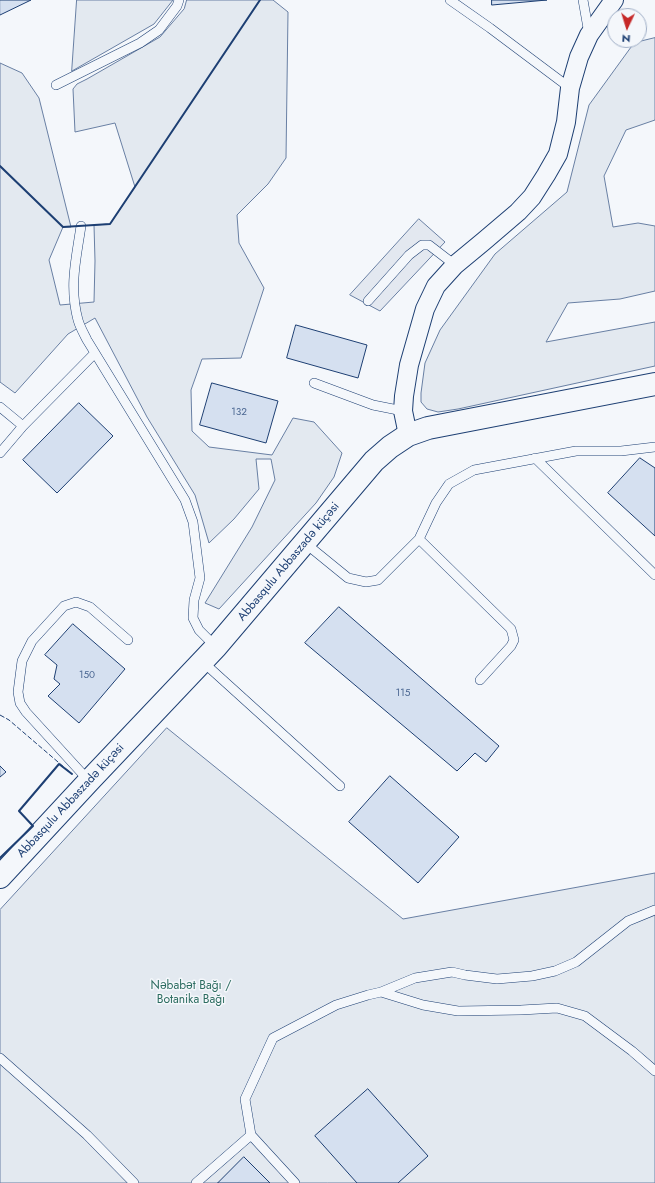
<!DOCTYPE html>
<html>
<head>
<meta charset="utf-8">
<style>
	body { margin:0 }
	#map { position:relative; width:655px; height:1183px; overflow:hidden; background:#f4f7fb; font-family:Jost,sans-serif }
	canvas { display:block }
	.north { position:absolute; left:607px; top:8px; width:40px; height:40px; box-sizing:border-box; background:#f4f7fb; border:1px solid #9eadc5; border-radius:50%; rotate:184deg; font-size:11px; font-weight:700; line-height:16px; text-align:center; color:#1d3f73 }
	.north::after { content:''; display:block; margin:auto; width:14px; height:18px; background:#c62828; clip-path:polygon(50% 0,100% 100%,50% 72%,0 100%) }
</style>
</head>
<body>
<div id="map">
<canvas width="655" height="1183"></canvas>
<div class="north">N</div>
</div>
<script>
const ctx = document.querySelector('canvas').getContext('2d');
ctx.lineJoin = 'round';
function paint(path, color) { ctx.fillStyle = color; ctx.fill(path, 'evenodd'); }
function trace(path, color, width, dash) { ctx.strokeStyle = color; ctx.lineWidth = width; ctx.lineCap = dash ? 'butt' : 'round'; ctx.setLineDash(dash || []); ctx.stroke(path); }
function write(font, color, halo, rows, align = 'center') {
  ctx.font = font + ' Jost,sans-serif'; ctx.lineWidth = 3; ctx.setLineDash([]); ctx.textBaseline = 'middle'; ctx.strokeStyle = halo; ctx.fillStyle = color; for (const [text, x, y, turn = 0] of rows) {
    ctx.save(); ctx.translate(x, y); ctx.rotate((+turn || 0) * Math.PI / 180); ctx.textAlign = isNaN(turn) ? turn : align; if (halo) ctx.strokeText(text, 0, 0); ctx.fillText(text, 0, 0); ctx.restore();
  }
}
const green = new Path2D(`
	M77,0h96l-19,24 -82,47z
	M187,0h86l15,12 -2,146 -18,26 -31,31 2,28 25,45 -23,70 -39,1 -11,31 1,41 17,16 63,8 21,-37 21,4 28,31 -8,24 -18,26 -97,106 -14,-6 47,-76 23,-47 -4,-21h-15l3,30 -25,30 -25,24 -14,-48 -48,-78 -52,-99 -27,16 -53,59 -15,-11v-319l22,10 17,25 32,129h-8l-14,33 11,45 34,-3 1,-41 -1,-36 16,-1 25,-37 -20,-64 -40,9 -2,-43 4,-5 10,-5 73,-42 24,-28z
	M655,38v82l-29,10 -22,46 9,51 25,-4 17,3v65l-35,8 -52,4 -22,39 109,-20v44l-197,43 -20,3 -11,-3 -6,-7v-9l4,-30 15,-33 55,-76 72,-62 22,-87 45,-62z
	M167,728l236,191 252,-46v310h-655v-273z`);
paint(green, '#e3e9f0');
trace(green, '#687fa3', 1);
const parking = new Path2D(`
	M419,219l26,23 -65,69 -30,-16z`);
paint(parking, '#e3e8f0');
trace(parking, '#687fa3', 1);
const building = new Path2D(`
	M0,0h31l-31,15z
	M492,0h55l-55,5z
	M296,325l71,20 -9,33 -71,-20z
	M212,383l66,18 -12,42 -66,-18z
	M79,403l34,33 -56,57 -34,-33z
	M640,458l15,10v68l-47,-43z
	M339,607l160,139 -13,16 -11,-9 -18,18 -152,-128z
	M73,624l52,45 -46,54 -31,-27 12,-12 -6,-5 3,-14 -12,-10z
	M0,766l6,6 -6,5z
	M390,776l69,61 -41,46 -69,-61z
	M368,1089l60,67 -30,27h-41l-42,-47z
	M244,1157l26,26h-52z`);
paint(building, '#d5e0f0');
trace(building, '#1d3f73', 1);
const service = new Path2D(`
	M450,0l40,28 80,60
	M583,0l6,34
	M56,85l84,-42 19,-13 18,-24 2,-6
	M81,226c-5,34 -12,60 -3,94 2,7 6,14 9,20l98,160 8,22 7,56 -6,22 -1,18 6,12 17,17
	M368,301l41,-46 13,-10h7l26,20
	M314,383l59,22 30,6
	M0,407l23,19
	M0,453l23,-27 72,-73
	M535,458l120,117
	M419,539l17,-36 13,-19 25,-14 102,-19h45l34,-4
	M305,543l43,35 18,4 12,-2 41,-41 92,90 3,11 -3,6 -31,34
	M203,662l137,124
	M89,781l-63,-69 -6,-9 -2,-11 4,-31 10,-20 32,-35 12,-4 14,5 38,33
	M381,992l34,-14 37,-6 13,3 32,4 35,-3 23,-5 21,-9 52,-41 27,-11
	M0,1058l87,77 47,48
	M251,1135l44,48
	M196,1183l55,-48 -6,-36 28,-61 63,-33 32,-10 13,-3 42,13 35,6 63,-1 36,-2 28,8 47,35 23,20`);
const minor = new Path2D(`
	M408,435l-5,-24 1,-15 5,-31 16,-56 11,-23 19,-21 29,-24 34,-29 14,-15 14,-22 12,-21 8,-32 4,-34 9,-31 10,-22 25,-35`);
const tertiary = new Path2D(`
	M0,877l89,-96 127,-134 158,-186 16,-14 18,-12 20,-7 227,-44`);
trace(service, '#1d3f73', 10);
trace(minor, '#1d3f73', 20);
trace(tertiary, '#1d3f73', 24);
trace(service, '#f4f7fb', 9);
trace(minor, '#f4f7fb', 18);
trace(tertiary, '#f4f7fb', 22);
trace(new Path2D(`
	M0,715l9,5 63,54`), '#1d3f73', 1, [5, 2]);
trace(new Path2D(`
	M0,166l63,61 47,-3 150,-224
	M0,858l33,-32 -14,-15 40,-47 13,10`), '#1d3f73', 2);
write('10px', '#4b6792', null, [
	["132",239,413],
	["150",87,676],
	["115",403,694]
]);
write('12px', '#1d3f73', '#f4f7fb', [
	["Abbasqulu Abbaszadə küçəsi",289,562,-50],
	["Abbasqulu Abbaszadə küçəsi",71,801,-47]
]);
write('12px', '#2c6c60', '#f4f7fb', [
	["Nəbabət Bağı /",191,986],
	["Botanika Bağı",191,1000]
]);
</script>
</body>
</html>
